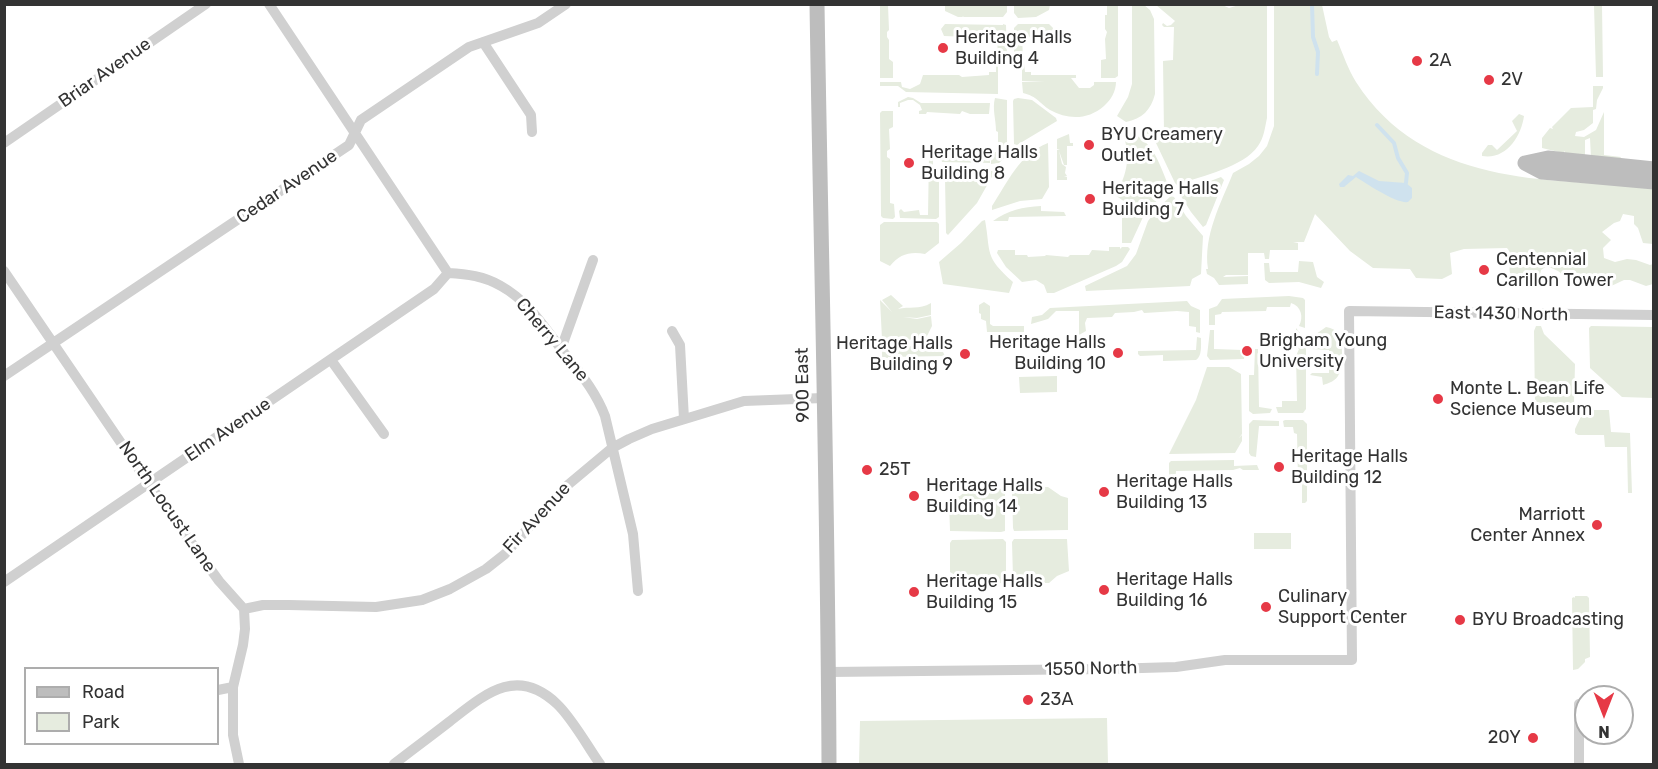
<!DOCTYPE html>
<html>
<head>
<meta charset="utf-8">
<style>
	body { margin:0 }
	#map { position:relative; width:1658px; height:769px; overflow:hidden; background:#fff; font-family:Rubik,sans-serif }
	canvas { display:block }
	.frame { position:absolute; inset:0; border:6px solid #333; pointer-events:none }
	.legend { position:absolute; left:24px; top:667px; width:195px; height:78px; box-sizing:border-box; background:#fff; border:2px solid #adadad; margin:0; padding:8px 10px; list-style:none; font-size:18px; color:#333 }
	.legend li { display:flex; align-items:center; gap:12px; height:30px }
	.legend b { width:30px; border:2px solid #adadad }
	.north { position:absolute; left:1574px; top:685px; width:60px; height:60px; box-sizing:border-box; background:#fff; border:2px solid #adadad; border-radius:50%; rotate:180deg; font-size:16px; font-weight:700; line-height:24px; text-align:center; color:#333 }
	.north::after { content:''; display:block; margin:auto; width:21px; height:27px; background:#e63946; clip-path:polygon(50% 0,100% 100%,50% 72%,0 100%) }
</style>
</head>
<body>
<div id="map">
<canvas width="1658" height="769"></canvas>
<div class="frame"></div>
<ul class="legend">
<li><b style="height:8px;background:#bdbdbd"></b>Road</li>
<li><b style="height:16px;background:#e6ecdf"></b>Park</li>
</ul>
<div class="north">N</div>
</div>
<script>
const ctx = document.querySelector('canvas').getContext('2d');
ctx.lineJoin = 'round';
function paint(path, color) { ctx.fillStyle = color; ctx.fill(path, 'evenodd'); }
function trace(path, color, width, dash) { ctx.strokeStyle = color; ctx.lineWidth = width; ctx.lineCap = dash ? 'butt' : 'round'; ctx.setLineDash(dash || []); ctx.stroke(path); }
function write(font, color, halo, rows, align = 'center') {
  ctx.font = font + ' Rubik,sans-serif'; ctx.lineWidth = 6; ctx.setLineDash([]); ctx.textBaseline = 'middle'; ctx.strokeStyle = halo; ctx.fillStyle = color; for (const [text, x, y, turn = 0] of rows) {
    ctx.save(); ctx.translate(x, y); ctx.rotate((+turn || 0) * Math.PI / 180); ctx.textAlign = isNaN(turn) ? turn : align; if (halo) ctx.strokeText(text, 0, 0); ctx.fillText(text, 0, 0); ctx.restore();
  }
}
paint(new Path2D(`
	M1220,4l9,4 10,-3h28v113c-2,9 -3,20 -9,28 -14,21 -57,30 -81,39l-2,-2 -19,-40 -5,-7 -10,-6 6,-6 2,9h15l-1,-72 10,-1 1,-33h-10l-2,-2 1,-2 4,3 4,-1 4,-4 -19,-16z
	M880,5h8l1,25 -2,2v5l2,3v19l4,3v16h-13z
	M945,5h62v7l-4,5h-39l-2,-1 1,1h-5l-13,-6z
	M1050,5l-1,5 -13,7 -18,1 -4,-5v-8z
	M1107,5h11v71l-3,2h-14v-18l5,-1 -1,-20 2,-7 -2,-3v-14h2z
	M1132,5h12l6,5 4,9 1,75c-4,16 -13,25 -29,28l-9,-6 11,-19 4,-13z
	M1274,5h48l7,32 3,5 5,-2c6,14 11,29 19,42 67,104 189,98 297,104v58l-10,-1 -5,-15 -4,-4v-8l-11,-2 -3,7 -6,2 -12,9 9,8 -8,8 1,10 11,4 12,-3 9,1 14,5 3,-1v20l-7,2 -16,-6h-6l-17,8 -16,-5 -14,3 -19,-15 -11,-5 -6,4 -2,11 -12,3 -17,-11c-2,-10 5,-15 -3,-25l-43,1 -14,4 2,21 -10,5 -26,-1 -6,-9 -37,-1 -23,-17 -35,-37 -11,28h-11l5,1v7h-28l-1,9h-4l-1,-6h-16v22h-22l-3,2 25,-1v8l-29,1 -5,-7 -7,-4 -1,-5h2c-5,-33 13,-66 25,-96l16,-9 10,-8 8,-10 7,-20z
	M1594,5h8l1,72h-7z
	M945,24l58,1v21v-22l3,1 1,31 -9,1 -1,-20 -19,-1 -2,-2h-5l-2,3 -25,-1 -3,-7z
	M1018,24h31l4,4 -2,8 -29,1 1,21h-7l-2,-3v-27z
	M1024,61l1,11h6v3h45v3h-5l8,10h11l4,-3v-3h22c0,9 -5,18 -12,24 -16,14 -36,14 -54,4 -12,-8 -12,-13 -27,-17l-1,-11 23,-1h-23v-18z
	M996,64h2v30l-92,-2 -8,-6h-18v-4h21l1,5 8,2 10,-5 3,-9h36l3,2 27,-2v-3h7z
	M1593,86h10v2l-6,12 -1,9 -3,1v13l-9,7 -8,2 -1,4 9,1 12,-7 8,-18v43l17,2 -1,2 -29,-1 -1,-20 -5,2v17l-20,-3v-3l-2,2 -21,-5v-10l8,-10 3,1 -1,-2 19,-19 22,-1z
	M908,97l5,1 8,5h69l-1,11h-19l-8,-3 -2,3 -33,-2 -1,2h-7v-3l3,-1 -2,-5 -7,-5h-5l-8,3v4h-2v-5z
	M995,98l12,2v55l-8,8 -8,1v-12h7v-20l-2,-1c0,-12 -4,-22 -1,-33z
	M1018,98l14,2 24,18 1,3 -40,24 -3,-1 -1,-43 1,-2z
	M882,111h11v16l-4,2 1,20 -3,2v6l3,2v44l4,1 1,13 -2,2 -10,-1 -2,-2 -1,-103z
	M1519,114l5,2c-3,21 -18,44 -42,40v-3l6,-8h4l5,5 20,-19 -5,-10z
	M1122,131c30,4 37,32 47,56l-25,28 -13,28h-9v-37l3,-4 -10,-7c13,-21 16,-40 7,-64z
	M1069,134l1,9h3v3h-6v19h-3l-5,-14 3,13 4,3 -1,6 2,3h-3l3,1v3h-10v-30h3l-3,-1v-10z
	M1048,143l1,44 -7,12 -22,2 -28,9v-4c16,-24 27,-52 56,-63z
	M953,152h16l2,2 19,-2v11l-48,-1 -2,-7z
	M929,155h4v24h6v38l-3,2 -36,-1 -1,-7 2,-2 3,3 15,-2 1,5h8z
	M959,171h33l2,2 -17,30 -29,32 -2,-2 -1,-55z
	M1221,177l3,3 -18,45 -3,2 -12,-15 -12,-19z
	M1171,196l3,1 12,19 17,20 -2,38 -9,5 -2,7 -104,5 -1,-5 42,-20 9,-12 12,-33 12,-15z
	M1041,206v5l23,1 2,4 -57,1 -1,4h-15c15,-11 30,-14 48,-15z
	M985,220c6,34 -1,36 28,62l-4,11 -66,-9 -4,-22 22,-19 21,-22z
	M884,222h53l2,2v19l-14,11c-14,-3 -26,0 -35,12l-10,-5v-36z
	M1109,247h11v2l2,-2h6l2,2 -8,13 -6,4 -62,27h-7l-3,-8 -8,-5 -14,2 -16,-15 -9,-14 1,-3h17v5h12l1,2 17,-1 1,-1 22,2 2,-2h19l3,-5 17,1z
	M1299,261l14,1 4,15 7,5 -3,6 -22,-6 -30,1 -4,-3 -1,-17h5l1,9h28z
	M891,295l12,11 -5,3c11,-3 21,1 33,-6v12l-14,3 -14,-1 14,2 14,-3 1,10 -7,14 -43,-1 -2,-39 12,12 -10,-12z
	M1289,296l14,2 2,2v28l-6,-2c5,-9 2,-20 -8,-23l-1,4h-23l-1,4 -44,1 -1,2 -6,1v10h-6v-16l8,-3 5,-7z
	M1187,301l4,5 9,4v23l-4,-1v-5l-7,-1v-14l-12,-1 -33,2 -2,-3 -8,2 -19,1 -3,4 -25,1 -2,5 1,8 -7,4v-24h-23l-8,8 -17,5 1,-7 10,-2 8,-7z
	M984,302l6,4v18l3,2h31v6h-37l-1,-11 -5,-2v-5l-2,-1v-8z
	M1536,326h5l3,8 31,30 -1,39 -39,1 -1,-73z
	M1591,326l62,1v71l-31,-1 -32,-29 -1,-40z
	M1326,327c6,1 10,3 13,8 4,7 4,32 0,39 -3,7 -10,9 -16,11l-1,-8 -12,-2 2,-2h17v-23l-19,-1 -1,-10z
	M1296,328l10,13v68l-3,4h-25l-2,-6h6v-6h15l-1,-45 3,-7 -3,-3z
	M1210,330h4v19l29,1 2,2 -1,7 -34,1 -3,-4z
	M1197,337l4,1c0,8 1,18 -5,22l-33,1v-6l-23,1 -2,-2v-3l58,-1z
	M923,346v5l20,1 2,4 -57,1 -1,13h-5v-23z
	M1255,349h3l1,58 13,2 -2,4 -17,1 -4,-3v-36h5z
	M1207,367h22l12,7 1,60 -3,4 3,-3v6l-7,12 -66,1 27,-54z
	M1057,376v16l-37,1 -1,-16z
	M1584,410h25l2,22 19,1 2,60h-4l-1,-46h-22l-1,-12h-26l-3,-2v-4z
	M1253,420l26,1v5h-20l-3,31 -5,-1 -2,-3v-29z
	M1285,420h18l4,4v77l-2,2h-3v-25h-4l-1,-44 -3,-1 -1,-6h-9l-1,-6z
	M1234,460v6l23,-1 2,5h-16l-3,-2 -7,2 -57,1 -1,13 -6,-1v-20l2,-2z
	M1016,487h32l13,9 7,2v32l-54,1 -1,-3 -1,-37z
	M969,488l36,1v42l-4,1 -51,-1 -1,-31 11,-4z
	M1254,533h37v16h-37z
	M1003,539l3,3v38l-3,3 -33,1 -20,-12v-29l2,-3z
	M1014,539h53l2,32 -12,5 -8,7h-34l-2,-5 -1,-36z
	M1575,596h12l2,2 1,59 -5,2v3l-7,7 -5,1 -1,-72 2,-1 1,1z
	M1107,718l1,46h-249l1,-43z`), '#e6ecdf');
paint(new Path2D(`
	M1359,171l20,10 27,2 6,5v10l-4,4c-11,2 -41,-18 -52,-25l-12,10h-4l-1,-3 9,-9 5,1z`), '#cfe2ee');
trace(new Path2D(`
	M1312,4l1,33 5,15 -1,22
	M1377,125l17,18 4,15 9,15 -1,10`), '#cfe2ee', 4);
trace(new Path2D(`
	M269,4l179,269c19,1 36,3 53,13 27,15 43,41 61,64 17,22 33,40 43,66l28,118 5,57
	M483,42l48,73 1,17
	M4,143l202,-139
	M4,271l145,213 70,97 25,28 1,20 -2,16 -10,42v48l6,29
	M672,331l8,14 4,74
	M561,349l32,-89
	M331,360l53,74
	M4,376l345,-231 12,-25 108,-73 69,-24 28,-19
	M4,582l430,-293 14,-16
	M244,609l19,-4h26l87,2 46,-7 28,-11 36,-20 19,-15 58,-65 49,-41 17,-9 23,-10 92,-28 79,-3
	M829,672l279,-3 68,-2 49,-7h127l-3,-349 305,4
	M218,690l15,-3
	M1579,704v60
	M394,764c18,-14 37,-28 55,-42 35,-27 67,-57 108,-18 15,14 31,43 43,60`), '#d0d0d0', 10);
trace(new Path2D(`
	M817,4c4,254 11,507 12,760
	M1525,163l17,9 112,10
	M1525,163l23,-5 106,11`), '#bdbdbd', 15);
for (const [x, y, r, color] of [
	[943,48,6,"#e63946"],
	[1417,61,6,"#e63946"],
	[1489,80,6,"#e63946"],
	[1089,145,6,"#e63946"],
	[909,163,6,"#e63946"],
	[1090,199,6,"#e63946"],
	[1484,270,6,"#e63946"],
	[1247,351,6,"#e63946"],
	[1118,353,6,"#e63946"],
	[965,354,6,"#e63946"],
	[1438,399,6,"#e63946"],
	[1279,467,6,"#e63946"],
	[867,470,6,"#e63946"],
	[1104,492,6,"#e63946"],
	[914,496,6,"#e63946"],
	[1597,525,6,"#e63946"],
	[1104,590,6,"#e63946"],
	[914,592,6,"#e63946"],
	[1266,607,6,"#e63946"],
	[1460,620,6,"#e63946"],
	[1028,700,6,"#e63946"],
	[1533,738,6,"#e63946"]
]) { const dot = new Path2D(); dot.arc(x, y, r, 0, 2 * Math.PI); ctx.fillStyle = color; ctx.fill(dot); trace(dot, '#fff', 2); }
write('18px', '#333', '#fff', [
	["Heritage Halls",955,38],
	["Building 4",955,59],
	["2A",1429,61],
	["2V",1501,80],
	["BYU Creamery",1101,135],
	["Outlet",1101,156],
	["Heritage Halls",921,153],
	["Building 8",921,174],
	["Heritage Halls",1102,189],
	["Building 7",1102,210],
	["Centennial",1496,260],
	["Carillon Tower",1496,281],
	["Brigham Young",1259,341],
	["University",1259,362],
	["Heritage Halls",1106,343,"right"],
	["Building 10",1106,364,"right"],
	["Heritage Halls",953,344,"right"],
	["Building 9",953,365,"right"],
	["Monte L. Bean Life",1450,389],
	["Science Museum",1450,410],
	["Heritage Halls",1291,457],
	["Building 12",1291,478],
	["25T",879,470],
	["Heritage Halls",1116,482],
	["Building 13",1116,503],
	["Heritage Halls",926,486],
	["Building 14",926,507],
	["Marriott",1585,515,"right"],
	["Center Annex",1585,536,"right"],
	["Heritage Halls",1116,580],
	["Building 16",1116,601],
	["Heritage Halls",926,582],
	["Building 15",926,603],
	["Culinary",1278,597],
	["Support Center",1278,618],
	["BYU Broadcasting",1472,620],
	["23A",1040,700],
	["20Y",1521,738,"right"]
], 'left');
write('18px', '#333', '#fff', [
	["Briar Avenue",105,73,-35],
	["Cedar Avenue",287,187,-34],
	["East 1430 North",1501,314,1],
	["Cherry Lane",552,340,50],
	["900 East",803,385,-91],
	["Elm Avenue",228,430,-34],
	["North Locust Lane",167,507,55],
	["Fir Avenue",537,518,-47],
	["1550 North",1091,669,-1]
]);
</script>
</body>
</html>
